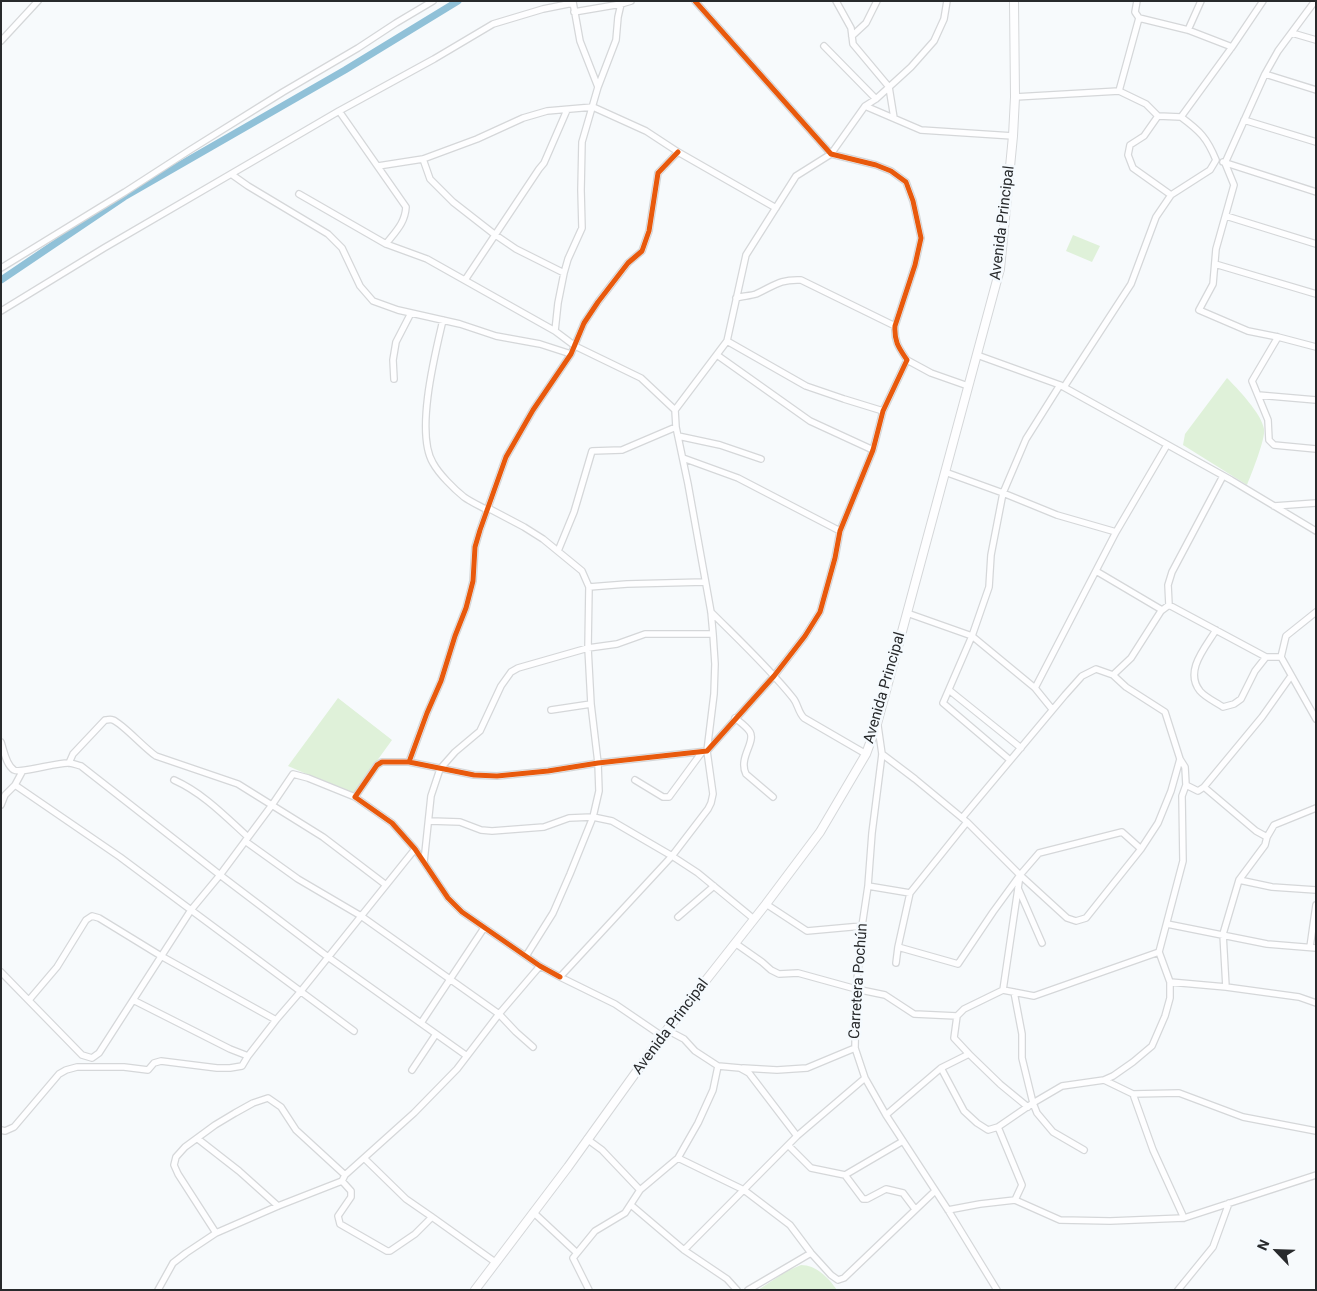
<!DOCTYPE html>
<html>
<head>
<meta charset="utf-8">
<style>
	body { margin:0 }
	#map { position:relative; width:1317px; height:1291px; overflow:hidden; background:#f7fafc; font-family:Roboto,sans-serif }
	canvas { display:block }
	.frame { position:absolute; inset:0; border:2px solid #282a2c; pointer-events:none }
	.north { position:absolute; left:1252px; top:1226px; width:50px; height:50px; -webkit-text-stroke:4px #f5fafe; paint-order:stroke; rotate:294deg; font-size:14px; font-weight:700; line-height:20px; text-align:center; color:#282a2c }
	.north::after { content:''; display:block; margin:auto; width:18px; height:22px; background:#282a2c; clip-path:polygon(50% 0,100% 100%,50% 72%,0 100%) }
</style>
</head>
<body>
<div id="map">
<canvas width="1317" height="1291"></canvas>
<div class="frame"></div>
<div class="north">N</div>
</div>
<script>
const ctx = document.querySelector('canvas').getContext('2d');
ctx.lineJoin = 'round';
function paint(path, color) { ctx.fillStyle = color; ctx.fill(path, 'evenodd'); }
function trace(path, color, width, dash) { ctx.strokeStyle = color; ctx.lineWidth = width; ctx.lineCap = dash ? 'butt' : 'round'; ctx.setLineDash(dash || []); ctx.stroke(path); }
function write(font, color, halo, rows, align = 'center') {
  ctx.font = font + ' Roboto,sans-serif'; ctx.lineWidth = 5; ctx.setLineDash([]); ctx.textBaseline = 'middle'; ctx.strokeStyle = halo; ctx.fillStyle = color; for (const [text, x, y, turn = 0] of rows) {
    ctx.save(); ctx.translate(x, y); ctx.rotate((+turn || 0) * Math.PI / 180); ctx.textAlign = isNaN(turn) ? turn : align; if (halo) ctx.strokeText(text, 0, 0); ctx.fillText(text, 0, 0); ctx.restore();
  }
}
paint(new Path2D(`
	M1073,235l27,11 -8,16 -26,-11z
	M1227,378c10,10 35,36 37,51 2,9 -13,46 -17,56l-64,-40 2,-11z
	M338,698l54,42 -39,54 -65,-28z
	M801,1265c15,0 27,12 36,25h-79l29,-19z`), '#dff1d9');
trace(new Path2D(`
	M1,280l123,-83 221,-127 113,-69`), '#90c1d8', 7);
const minor = new Path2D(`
	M836,1l15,27 2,16 36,43 5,31
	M1315,1l-37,50 -13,23 -40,89 9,22 -18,64 -3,35 -14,26 49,21 30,6 38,10
	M574,12l47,-8 10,-3
	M1139,18l49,12 44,17
	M1188,30l13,-29
	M1292,33l24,7
	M852,36l14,-13 11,-22
	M1,41l37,-40
	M824,46l52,53
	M1265,74l51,16
	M598,87l18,-47 2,-23 3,-13
	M1119,91l20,-73 -4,-6 2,-11
	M1015,97l104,-6 27,13 12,12 -14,20 -14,9 -2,10 5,13 38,27
	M865,106l11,-7 35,-32 23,-26 10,-22 3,-18
	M339,111l67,96c-1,16 -10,24 -20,37
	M1158,116l23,1
	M1244,120l72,22
	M423,159l7,20 23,23 41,32 22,15 48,24
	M1223,162l93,30
	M378,166l45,-7 54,-20 46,-21 24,-7 46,-4 53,24 32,21 98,56
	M231,174l17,12 80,48 14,14 18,38 13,15 25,9 62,14 36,12 44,8 31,10
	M299,194l87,50 41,15 128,72 20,15 66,32 34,32 1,17 12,57 23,128 2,22 2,30 -1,30 -7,57 6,43 -2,9 -3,6 -36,47 -60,-35 -19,-4 -24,1 -25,9 -52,4 -11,-1 -21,-8 -30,-1
	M1226,216l90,28
	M1215,264l101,30
	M1,268l124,-76 65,-42 93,-58 75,-44 38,-25 37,-22
	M465,280l74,-111 5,-6 23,-53
	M736,298c6,-2 14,-2 20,-4 18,-8 23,-15 45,-14l94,46
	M1,311l103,-63 127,-74 108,-63 95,-52 59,-35 50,-15 30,-6
	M443,320c-8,34 -28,113 -10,143 6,11 21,26 31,34 7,5 16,9 23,13
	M555,331l3,-28 6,-30 4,-14 14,-31 -1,-38 1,-48 16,-55 -18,-46 -7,-39
	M1278,337l-26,44 16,39 1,20 5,5 42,4
	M727,341l79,45 38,13 39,12
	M717,355l93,66 63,29
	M977,355l83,30 171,95 85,51
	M907,360l24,13 37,13
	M394,379l-1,-19 3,-18 15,-29
	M1064,387l67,-103 25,-67 15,-22 39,-25 6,-10c-9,-22 -16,-29 -35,-43l51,-70 31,-46
	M1258,395l58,5
	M675,410l52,-69 19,-86 50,-79 35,-22 34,-48 56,24 92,6
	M678,436l42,9 41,14
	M683,458l55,20 102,53
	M945,472l58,21 54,22 59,17 51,-87
	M1274,506l42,-3
	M488,508l36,19 19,12 39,32 7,16 -1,61 3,56 7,59 1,28 -6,26 -23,57 -17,39 -27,43
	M558,551l16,-39 18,-61 30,-1 54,-23
	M1096,571l66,39
	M589,587l38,-3 78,-2
	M1169,605l-1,-20 4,-13 51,-96
	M711,612c27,27 58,56 82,86 5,6 5,14 11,20l62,36
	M907,613l65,23 63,52 17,21
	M1216,630c-11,18 -32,41 -16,61 6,7 16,11 23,16l11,-3 7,-5 14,-28 11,-14
	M1281,657l35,62
	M1035,688l81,-156
	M949,690l72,58
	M551,710l40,-6
	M735,718c5,4 12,9 15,14 6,10 -12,26 -4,42l27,23
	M878,726l4,28 -10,79 -4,53 -6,40 -2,25 -4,38 -1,59 10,30 21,37 62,95 49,80
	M1,742c3,9 5,23 13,28 6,4 44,-8 55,-7 4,0 8,2 12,3l139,109 108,82 139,99
	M882,754l33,25 52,43 53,53 47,43 9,3 10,-3 55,-69 17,-26 13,-32 9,-32 -15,-47 -39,-25 -13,-12
	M1180,759l5,8 1,18 12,6 6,-4 58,-70 29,-41
	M1010,760l-67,-57 29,-67 17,-49 2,-32 12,-62 23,-54 34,-54
	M409,762l18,-49 14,-32 14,-45 11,-28 7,-27 2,-34 5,-17 26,-73 27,-47 38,-56 13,-31 14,-21 30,-39 14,-12 7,-20 9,-58 20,-21
	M69,763l4,-9 32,-34c3,0 5,-1 8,0 10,4 31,28 43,36l82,28 85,53 63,48
	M22,772l-7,13 105,72 71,53 163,121
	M174,780c29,13 51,36 74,57
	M635,780l28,17h6l33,-45
	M1204,787l52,44 11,6 7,-12 42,-17
	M1,805l4,-10 10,-10
	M962,818l103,-123 17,-19 14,-7 17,6 18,-17 30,-47 8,-6 97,52h15l5,-21 30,-24
	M245,841l53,38 63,37 138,98 17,18 17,15
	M424,862l7,-66 9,-27 15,-17 25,-21 21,-45 10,-14 7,-4 70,-20 29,-4 28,-10h68
	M1239,880l33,7 44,3
	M868,886l42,7
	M1018,888l24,55
	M766,904l41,27 55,-5
	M678,917l36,-31
	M1167,924l100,20 49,4
	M735,943l27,19 9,8 8,4 19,-1 58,16 29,6 29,19 43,2
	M898,947l60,17 35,-52 27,-37 19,-22 83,-21 19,17
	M1310,947l6,-42
	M896,963l2,-16 12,-54 57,-71
	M1,972l81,83 10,3 7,-5 92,-143 29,-35 52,-70 21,-31 15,4 47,19
	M560,977l-20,-11 -78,-54 -14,-14 -33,-49 -23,-26 -37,-26 22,-32 5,-3h27l65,13 23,1 51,-5 50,-8 109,-12 67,-75 31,-40 15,-24 15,-54 5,-27 33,-81 10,-39 24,-51c-8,-12 -13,-18 -12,-34l20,-61 6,-27 -8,-37 -7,-19 -15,-11 -15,-6 -45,-11 -136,-153
	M1170,982l56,5 73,10 17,6
	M1226,987l-3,-53 16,-54 26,-35 2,-8
	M1003,990l31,6 125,-44
	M1014,992l8,42v24l11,45 4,10 16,19 31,18
	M29,1000l28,-33 29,-47 6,-4 7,2 62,38 115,64
	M133,1000l97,49 18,7 28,-36 25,-29 114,-142
	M421,1023l63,-95
	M667,1030l17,9 11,12 23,15 22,2 9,5 48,63
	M662,1036l-47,-32 -55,-27 112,-121 26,17 56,46
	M969,1054l31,30 28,23
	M743,1068l34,2 30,-2 48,-20
	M941,1068l23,43 13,12 11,7 10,-3 24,58 -7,15
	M412,1070l24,-36
	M1104,1080l9,-4 20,-14 19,-16 13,-30 5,-18v-16l-11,-30 24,-91 -1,-65 4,-11
	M1133,1094l20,56 31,68
	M886,1115l55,-47 28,-14 -15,-16 3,-22 7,-7 39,-19 17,-115
	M998,1127l35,-24 29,-17 42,-6 29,14 46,-1 64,24 73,14
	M1,1130l4,1 9,-4 45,-53 7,-4 11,-3h47l24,3 6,-7 7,-2 56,7h13l12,-2 6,-10
	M198,1139l41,32 39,35
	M587,1139l15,11 38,40
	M789,1146l22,22 34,7 58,-34
	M364,1158l42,41 26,18 63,45
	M678,1158l66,32 46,35 21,28 20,22 7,5 6,-2 91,-87
	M845,1175l18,24h4l19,-10 17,4 12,16
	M342,1181l9,10v6l-13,19 2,8 47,27h3l25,-17 17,-17
	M631,1205l53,45 43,29 10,11
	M948,1210l32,-6 35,-4 45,20 50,1 74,-3 132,-43
	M533,1212l44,41
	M216,1233l-38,-59 -4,-9 2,-8 9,-10 30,-22 20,-12 18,-10 15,-5 13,9 15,23 49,45
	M684,1250l113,-114 68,-58
	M158,1290l15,-27 13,-10 30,-20 62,-27 64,-25 3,-6 69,-62 43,-44 42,-55 41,-48
	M589,1290l-16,-32 22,-27 30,-18 15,-23 38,-32 20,-35 15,-33 5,-24
	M748,1290l63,-37
	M1178,1290l35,-43 16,-44`);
const secondary = new Path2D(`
	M475,1290l93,-123 94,-131 104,-132 54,-72 46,-78 11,-30 123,-455 13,-133 2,-39 -1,-96`);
trace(minor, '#d5d7d9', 8);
trace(secondary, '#d5d7d9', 10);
trace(minor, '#fefeff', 5.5);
trace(secondary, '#fefeff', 8);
trace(new Path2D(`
	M409,762l18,-49 14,-32 14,-45 11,-28 7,-27 2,-34 5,-17 26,-73 27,-47 38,-56 13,-31 14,-21 30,-39 14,-12 7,-20 9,-58 20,-21
	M560,977l-20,-11 -78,-54 -14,-14 -33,-49 -23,-26 -37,-26 22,-32 5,-3h27l65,13 23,1 51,-5 50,-8 109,-12 67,-75 31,-40 15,-24 15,-54 5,-27 33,-81 10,-39 24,-51c-8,-12 -13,-18 -12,-34l20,-61 6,-27 -8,-37 -7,-19 -15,-11 -15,-6 -45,-11 -136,-153`), '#e8590c', 5);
write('15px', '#282a2c', '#f5fafe', [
	["Avenida Principal",1003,223,-83],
	["Avenida Principal",885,688,-74],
	["Carretera Pochún",859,981,-86],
	["Avenida Principal",671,1027,-53]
]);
</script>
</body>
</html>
